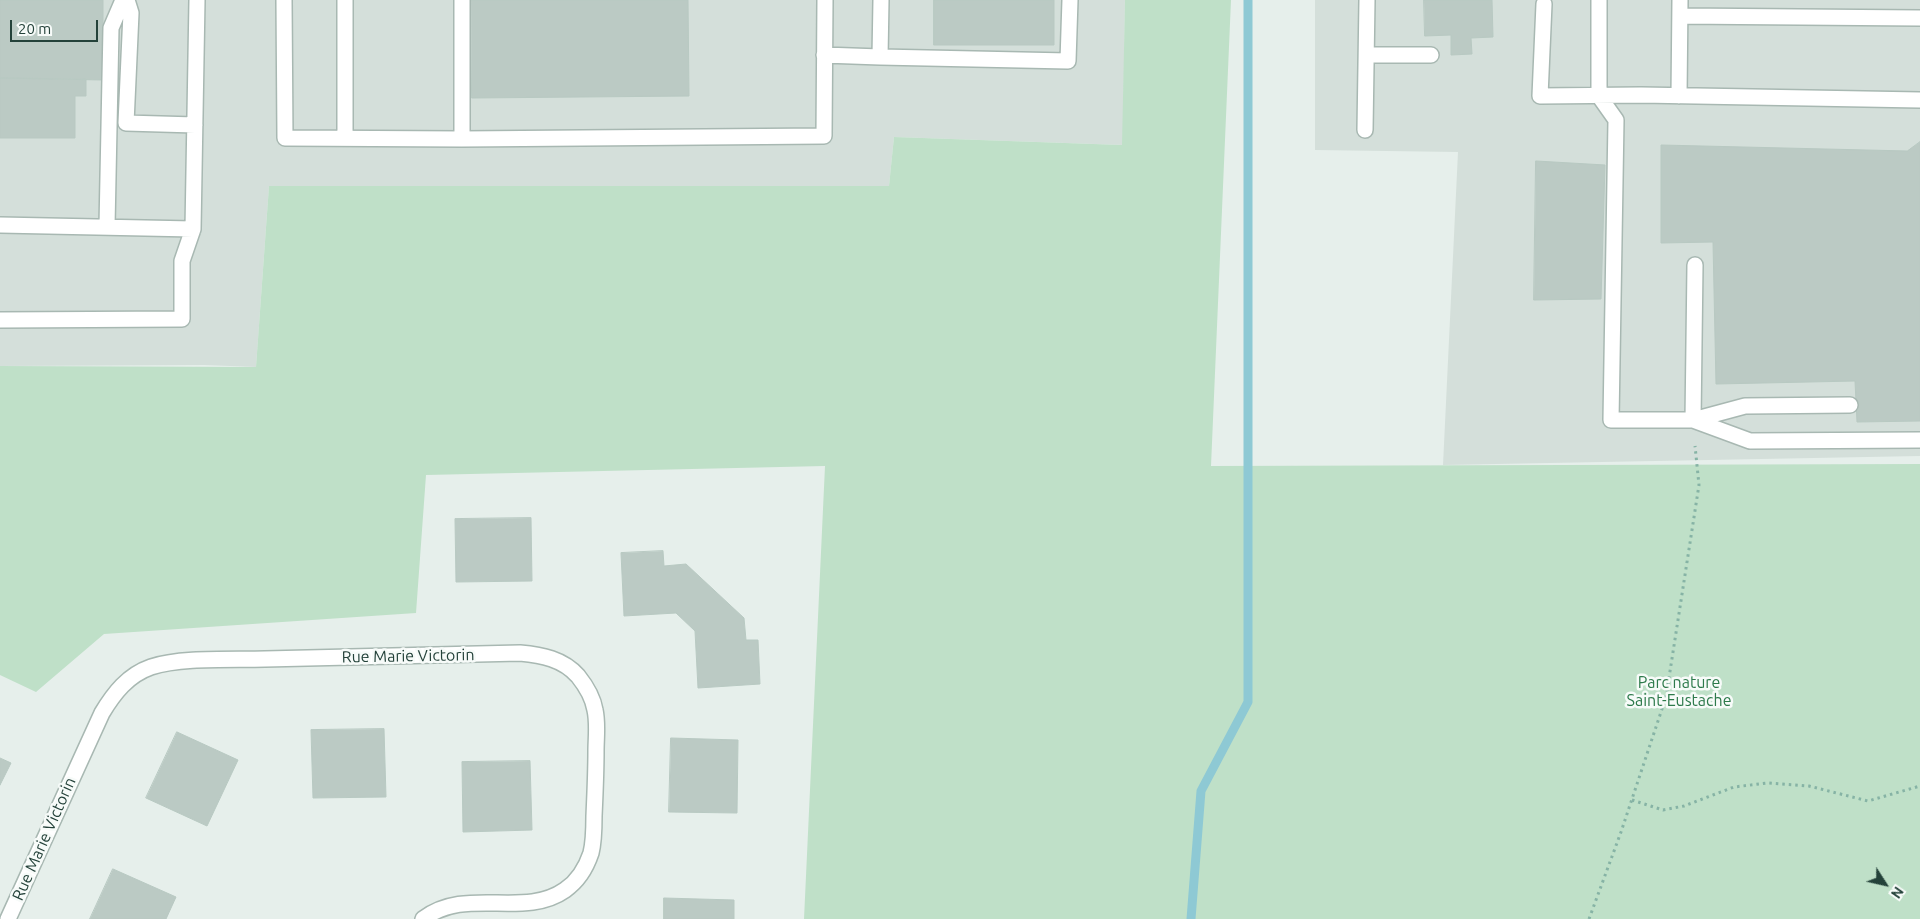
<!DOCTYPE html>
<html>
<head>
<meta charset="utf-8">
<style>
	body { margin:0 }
	#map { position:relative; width:1920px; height:919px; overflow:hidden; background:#e6efeb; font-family:Ubuntu,sans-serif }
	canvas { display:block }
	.north { position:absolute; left:1860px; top:859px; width:50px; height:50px; -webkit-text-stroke:4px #f7fbf9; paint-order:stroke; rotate:125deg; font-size:14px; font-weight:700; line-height:20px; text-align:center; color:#24423a }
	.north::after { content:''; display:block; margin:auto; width:18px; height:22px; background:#24423a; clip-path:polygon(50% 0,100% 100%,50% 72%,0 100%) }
	.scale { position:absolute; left:10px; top:20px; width:88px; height:22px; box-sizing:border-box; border:2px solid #24423a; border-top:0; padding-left:6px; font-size:15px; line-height:18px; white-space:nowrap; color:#24423a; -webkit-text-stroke:4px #f7fbf9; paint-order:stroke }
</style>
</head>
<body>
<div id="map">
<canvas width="1920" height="919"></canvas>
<div class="north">N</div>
<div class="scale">20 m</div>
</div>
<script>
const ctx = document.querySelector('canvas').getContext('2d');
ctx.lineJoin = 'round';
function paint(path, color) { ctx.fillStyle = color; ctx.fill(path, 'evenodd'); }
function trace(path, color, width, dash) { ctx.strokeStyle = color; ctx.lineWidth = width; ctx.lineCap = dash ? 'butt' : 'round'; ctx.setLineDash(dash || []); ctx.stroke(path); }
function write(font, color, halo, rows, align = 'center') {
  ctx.font = font + ' Ubuntu,sans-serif'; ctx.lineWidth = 5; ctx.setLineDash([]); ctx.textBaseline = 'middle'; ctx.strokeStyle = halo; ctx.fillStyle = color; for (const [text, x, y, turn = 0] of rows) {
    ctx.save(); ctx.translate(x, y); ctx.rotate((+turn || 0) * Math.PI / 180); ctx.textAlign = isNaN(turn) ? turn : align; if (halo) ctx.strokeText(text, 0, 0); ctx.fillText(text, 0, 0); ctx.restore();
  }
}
paint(new Path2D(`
	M0,0h1125l-2,145 -229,-8 -5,49h-620l-13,181 -52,-2 -204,1z
	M1315,0h605v456l-477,9 15,-313 -143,-2z`), '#d4dfda');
paint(new Path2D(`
	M1125,0h106l-20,466 709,-2v455h-1116l21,-453 -399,9 -10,138 -312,21 -68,58 -36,-17v-309l256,1 13,-181h620l5,-49 228,8z`), '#bfe0c8');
trace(new Path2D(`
	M1191,919l10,-128 47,-89v-702`), '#8ec9d4', 9);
const building = new Path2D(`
	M0,0h103v80l-103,-2z
	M471,0h217l1,96 -217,2z
	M934,0h120v45h-120z
	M1424,0h68l1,37 -22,1 1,16 -21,1v-20l-26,1z
	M0,78l86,1v17h-11v42h-75z
	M1920,142v279l-63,1 -2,-41 -139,3 -3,-142 -52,1v-98l246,6z
	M1536,161l69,4 -4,134 -67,1z
	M531,518l1,63 -76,1 -1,-63z
	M663,551l1,15 22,-2 58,54 2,22h12l2,44 -62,4 -3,-57 -19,-18 -52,3 -3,-63z
	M384,729l2,68 -73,1 -2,-68z
	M177,732l61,28 -31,66 -61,-28z
	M671,738l67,2 -1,73 -68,-1z
	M0,758l11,5 -11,22z
	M530,761l2,69 -69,2 -1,-70z
	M113,869l63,28 -10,22h-76z
	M664,898l70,2v19h-70z`);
paint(building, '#bbcac4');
trace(building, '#b8c9c2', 1);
const service = new Path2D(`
	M127,0l4,13 -5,110 69,2
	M284,0l1,138 177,1 362,-3 1,-136
	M345,0v138
	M462,0v139
	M881,0l-1,57 188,4 2,-61
	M1599,0v96l17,24 -5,300h82l2,-155
	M1544,4l-4,92 101,-1 279,5
	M1680,16l240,2
	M824,55l56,2
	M1367,55h64
	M1679,96l1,-96
	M1365,130l2,-130
	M0,225l193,4 4,-229
	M107,226l4,-198 12,-28
	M0,320l182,-1v-58l11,-32
	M1693,420l57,21 170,-1
	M1693,420l52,-14 105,-1`);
const minor = new Path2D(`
	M8,919l94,-206c12,-20 26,-38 49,-46 30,-10 81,-7 114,-8 85,-2 170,-4 255,-6 22,2 43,6 58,23 8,10 15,22 17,34 3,13 1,28 1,41 0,22 -1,43 -2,65 0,12 0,25 -3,37 -5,15 -13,28 -26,37 -41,29 -99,-4 -142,29`);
trace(service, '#a8b8b2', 18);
trace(minor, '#a8b8b2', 18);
trace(new Path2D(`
	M1632,800l31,10 21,-4 50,-19 34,-4 41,3 59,15 52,-15
	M1589,919l32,-87 45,-135 33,-212 -4,-39`), '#86b3a5', 3, [2.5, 4]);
trace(service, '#fff', 15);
trace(minor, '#fff', 15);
write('16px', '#24423a', '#f7fbf9', [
	["Rue Marie Victorin",408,656,-1],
	["Rue Marie Victorin",44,839,-66]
]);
write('16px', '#2d7a4b', '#f7fbf9', [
	["Parc nature",1679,683],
	["Saint-Eustache",1679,701]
]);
</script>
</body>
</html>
